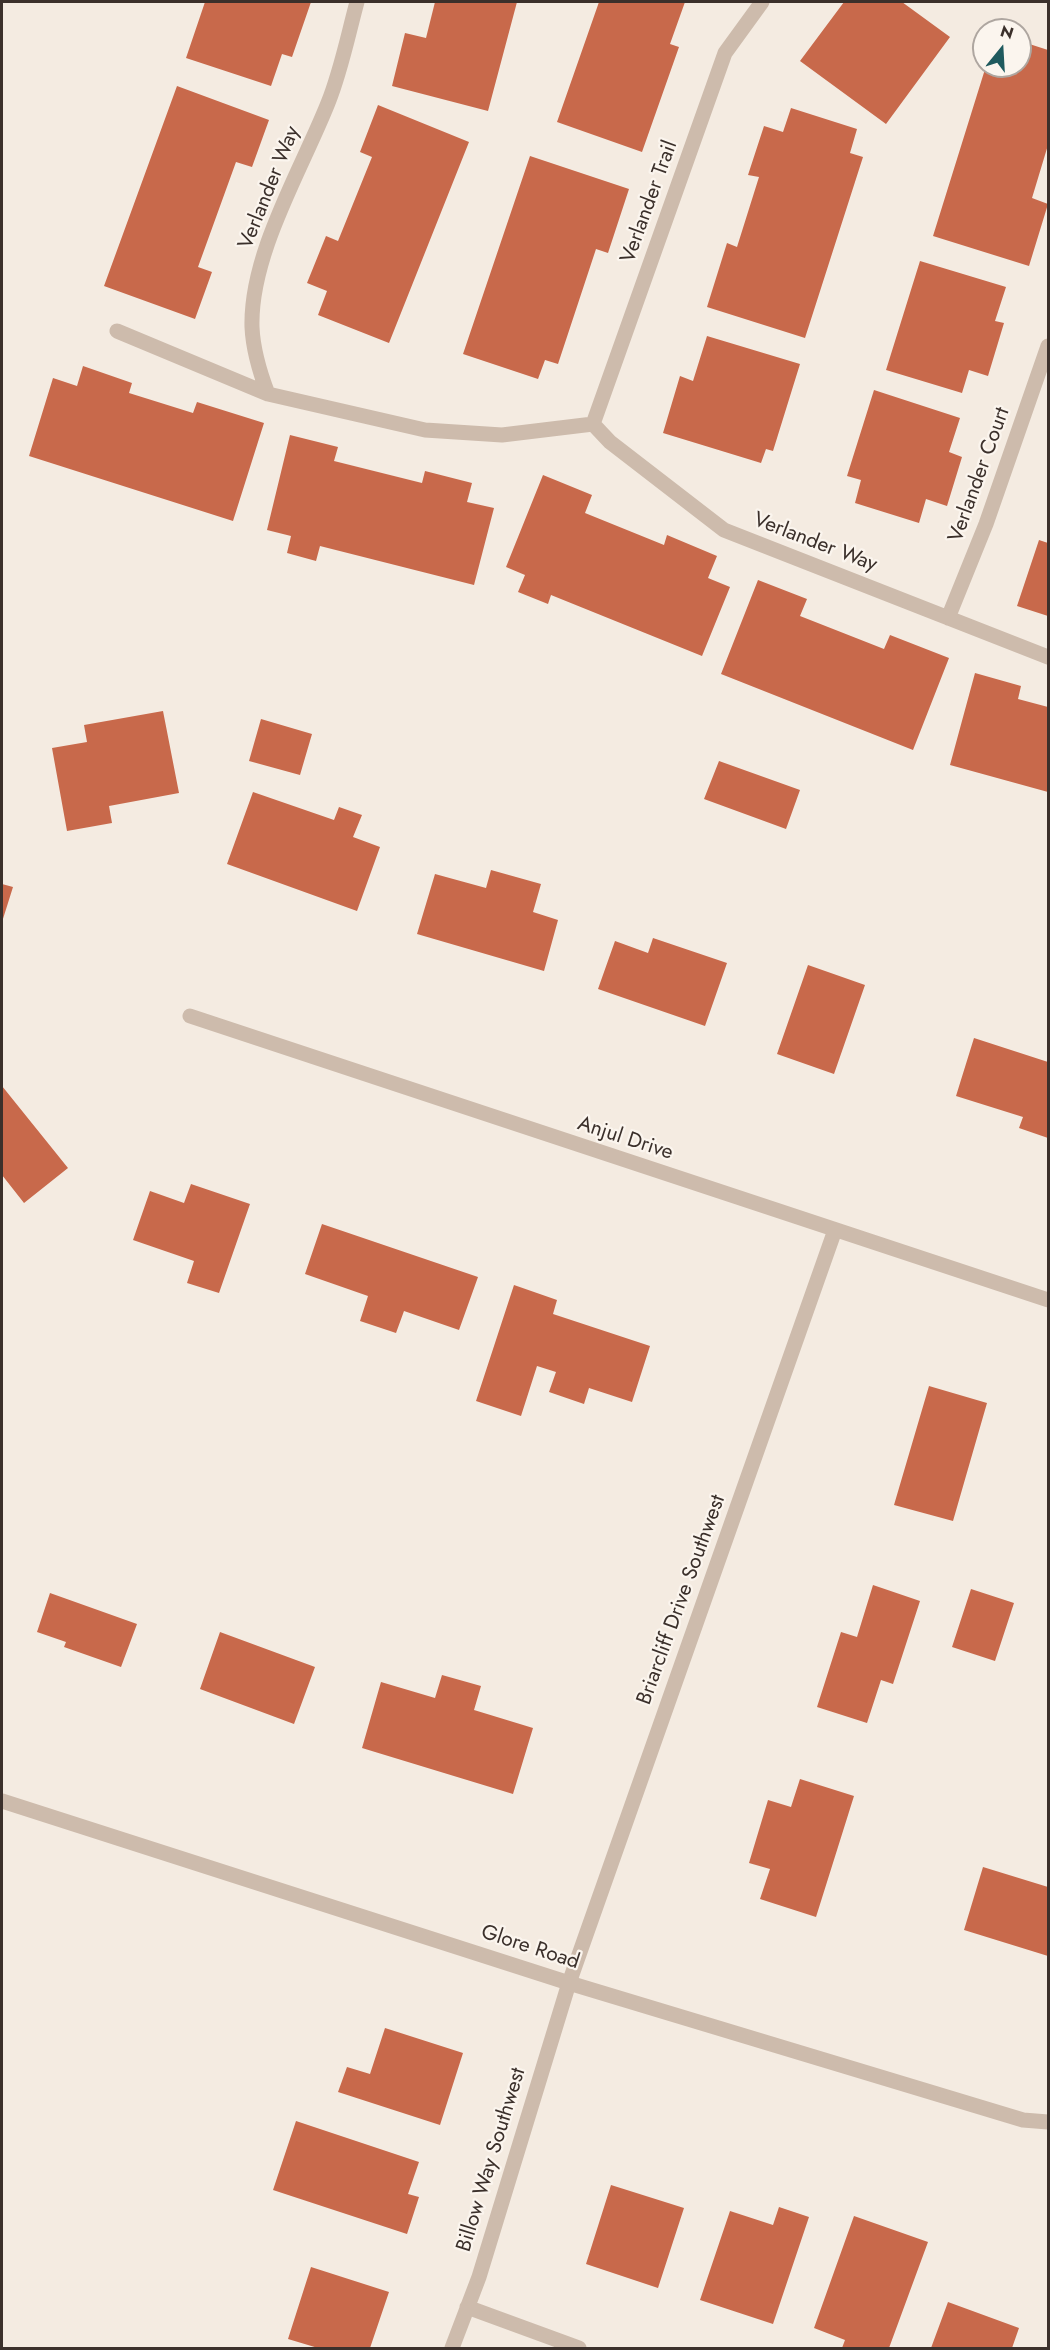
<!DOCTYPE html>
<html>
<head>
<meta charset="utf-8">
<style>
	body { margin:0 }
	#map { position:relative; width:1050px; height:2350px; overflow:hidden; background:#f4ebe1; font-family:Jost,sans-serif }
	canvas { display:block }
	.frame { position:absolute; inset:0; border:3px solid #3b302b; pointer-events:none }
	.north { position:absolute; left:972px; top:18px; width:60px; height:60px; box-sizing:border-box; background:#fbf5ee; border:2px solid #aea6a0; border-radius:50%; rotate:18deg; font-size:16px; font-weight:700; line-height:24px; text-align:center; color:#3b302b }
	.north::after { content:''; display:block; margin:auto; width:21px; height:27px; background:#1f5a5e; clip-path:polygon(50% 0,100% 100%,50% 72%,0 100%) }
</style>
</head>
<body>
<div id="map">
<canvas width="1050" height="2350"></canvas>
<div class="frame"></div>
<div class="north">N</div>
</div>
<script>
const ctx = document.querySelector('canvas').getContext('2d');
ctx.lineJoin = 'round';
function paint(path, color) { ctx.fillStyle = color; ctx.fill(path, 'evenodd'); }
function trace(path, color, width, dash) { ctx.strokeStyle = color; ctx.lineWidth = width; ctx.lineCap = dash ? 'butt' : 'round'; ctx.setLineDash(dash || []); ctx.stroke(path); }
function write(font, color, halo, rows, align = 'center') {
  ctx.font = font + ' Jost,sans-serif'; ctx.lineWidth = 4.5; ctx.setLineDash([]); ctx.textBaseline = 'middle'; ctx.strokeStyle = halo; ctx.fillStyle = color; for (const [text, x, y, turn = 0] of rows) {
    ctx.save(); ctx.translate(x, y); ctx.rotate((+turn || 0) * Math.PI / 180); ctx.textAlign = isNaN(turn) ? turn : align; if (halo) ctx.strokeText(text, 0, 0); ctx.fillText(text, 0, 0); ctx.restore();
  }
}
paint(new Path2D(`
	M205,2h106l-19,55 -10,-3 -11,32 -85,-28z
	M435,2h82l-29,109 -96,-25 13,-53 21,5z
	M599,2h86l-15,42 9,3 -37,105 -85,-30z
	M844,2h58l48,35 -64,87 -86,-63z
	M1020,41l28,9v95l-16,53 16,6 -19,62 -96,-30 53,-170h34z
	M177,86l92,34 -17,47 -16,-5 -38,105 14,5 -17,47 -91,-33z
	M378,105l91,37 -80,201 -71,-28 9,-24 -20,-8 19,-47 12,5 34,-84 -12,-5z
	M791,108l66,21 -7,24 13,4 -58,181 -98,-31 20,-64 10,4 22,-70 -11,-2 16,-49 19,6z
	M530,156l99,33 -21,64 -12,-4 -38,115 -13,-4 -7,19 -75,-25z
	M920,261l86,26 -11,34 9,2 -16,53 -19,-6 -7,23 -76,-23z
	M707,336l93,28 -27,87 -7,-2 -5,14 -98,-30 17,-57 13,5z
	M83,366l49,17 -3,10 64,20 4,-11 67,21 -31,98 -204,-65 24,-78 24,8z
	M874,390l86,28 -11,34 13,5 -15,49 -21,-7 -7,24 -64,-20 6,-23 -14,-4z
	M290,435l48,12 -4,14 88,22 3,-12 47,12 -5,19 27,6 -20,77 -154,-39 -4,15 -29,-8 4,-17 -24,-6z
	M543,475l49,20 -7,18 79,32 3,-10 50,21 -9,22 22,9 -28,69 -151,-61 -3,9 -30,-12 7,-17 -19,-8z
	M1039,540l9,3v73l-31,-10z
	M758,580l49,19 -7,17 84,33 6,-14 59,23 -36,92 -192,-76z
	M975,673l46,13 -3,13 30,8v85l-98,-27z
	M163,711l16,82 -70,13 3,17 -45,8 -15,-83 35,-6 -3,-17z
	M261,719l51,15 -12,41 -51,-14z
	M719,761l81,29 -14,39 -82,-30z
	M253,792l81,28 5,-13 23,8 -9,22 27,10 -23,64 -130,-47z
	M491,870l50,14 -8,28 25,8 -14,51 -127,-37 18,-60 51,14z
	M2,884l11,3 -11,35z
	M653,938l74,25 -22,63 -107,-37 17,-48 33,12z
	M808,965l57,20 -31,89 -57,-20z
	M974,1038l74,24v76l-29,-10 4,-11 -67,-21z
	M2,1086l66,82 -44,35 -22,-28z
	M191,1184l59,20 -31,89 -32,-10 7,-22 -61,-21 17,-49 34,12z
	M322,1224l156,53 -19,53 -55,-19 -8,22 -36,-12 8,-25 -63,-22z
	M514,1285l43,15 -4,14 97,32 -18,56 -43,-14 -5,16 -35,-12 7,-20 -19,-6 -16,50 -45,-15z
	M929,1386l58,17 -34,118 -59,-16z
	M873,1585l47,16 -27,83 -12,-4 -14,43 -50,-16 24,-75 16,5z
	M971,1589l43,14 -19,58 -43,-14z
	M50,1593l87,31 -16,43 -57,-20 2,-5 -29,-10z
	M220,1632l95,35 -21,57 -94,-35z
	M442,1675l39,11 -7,24 59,18 -20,66 -151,-46 19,-66 54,16z
	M800,1779l54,17 -38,121 -56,-18 10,-30 -21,-6 19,-63 23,7z
	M983,1867l65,20v69l-84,-26z
	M385,2028l78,25 -23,72 -102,-33 9,-25 23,7z
	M296,2121l123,41 -11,32 11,3 -12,37 -134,-44z
	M611,2185l73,23 -26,80 -72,-24z
	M779,2207l30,10 -36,107 -73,-24 30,-89 43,14z
	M854,2216l74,26 -39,106h-47l3,-8 -31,-12z
	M311,2267l78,25 -19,56h-52l-30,-9z
	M948,2302l71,26 -7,20h-81z`), '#c8694b');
trace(new Path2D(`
	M117,331l151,63 157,36 77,5 91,-11
	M268,394c-8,-21 -15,-44 -16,-67 -2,-73 49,-156 76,-224 13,-32 20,-68 29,-101
	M593,424l17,18 114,88 324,127
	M593,424l132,-371 37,-51
	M948,618l38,-94 62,-178
	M190,1016l858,284
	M467,2307l112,41
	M452,2348l27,-71 90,-294 266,-753`), '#cdbbac', 15);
trace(new Path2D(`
	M2,1801l567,182 454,137 25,2`), '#cdbbac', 15);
write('21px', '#3b302b', '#fbf5ee', [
	["Verlander Way",270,188,-68],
	["Verlander Trail",650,202,-70],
	["Verlander Court",980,475,-70],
	["Verlander Way",815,543,21],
	["Anjul Drive",625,1139,18],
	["Briarcliff Drive Southwest",682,1600,-70],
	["Glore Road",530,1948,18],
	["Billow Way Southwest",492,2160,-73]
]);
</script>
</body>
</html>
